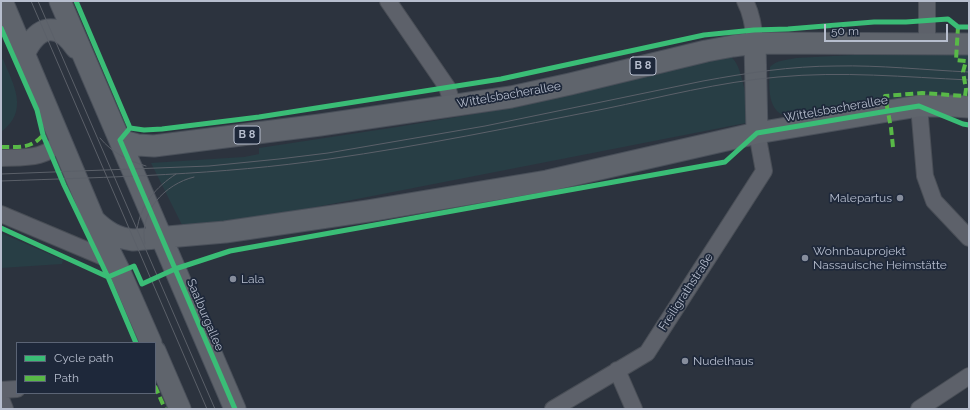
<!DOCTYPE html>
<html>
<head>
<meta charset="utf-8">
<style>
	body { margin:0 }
	#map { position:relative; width:970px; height:410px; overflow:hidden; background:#2c333e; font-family:Raleway,sans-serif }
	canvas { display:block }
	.frame { position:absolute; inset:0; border:2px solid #b7bece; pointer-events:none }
	.legend { position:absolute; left:16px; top:342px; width:140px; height:52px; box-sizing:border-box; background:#1e283a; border:1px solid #5b6475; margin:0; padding:5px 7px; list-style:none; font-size:12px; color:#b7bece }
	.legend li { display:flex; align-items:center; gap:8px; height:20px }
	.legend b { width:20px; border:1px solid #5b6475 }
	.scale { position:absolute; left:824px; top:24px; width:124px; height:18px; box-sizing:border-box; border:2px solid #b7bece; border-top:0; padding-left:5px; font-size:12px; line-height:14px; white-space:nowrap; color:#b7bece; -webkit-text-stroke:3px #1e283a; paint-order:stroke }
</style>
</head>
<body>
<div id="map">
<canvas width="970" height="410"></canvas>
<div class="frame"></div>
<ul class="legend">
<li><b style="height:5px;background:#3abd76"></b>Cycle path</li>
<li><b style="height:5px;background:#58b947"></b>Path</li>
</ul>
<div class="scale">50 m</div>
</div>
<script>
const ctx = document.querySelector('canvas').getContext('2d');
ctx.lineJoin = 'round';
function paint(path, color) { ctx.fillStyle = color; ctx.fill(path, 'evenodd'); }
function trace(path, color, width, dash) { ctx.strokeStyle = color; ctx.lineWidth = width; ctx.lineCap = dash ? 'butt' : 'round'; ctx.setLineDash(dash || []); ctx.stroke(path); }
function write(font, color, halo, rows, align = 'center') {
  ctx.font = font + ' Raleway,sans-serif'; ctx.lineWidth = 3.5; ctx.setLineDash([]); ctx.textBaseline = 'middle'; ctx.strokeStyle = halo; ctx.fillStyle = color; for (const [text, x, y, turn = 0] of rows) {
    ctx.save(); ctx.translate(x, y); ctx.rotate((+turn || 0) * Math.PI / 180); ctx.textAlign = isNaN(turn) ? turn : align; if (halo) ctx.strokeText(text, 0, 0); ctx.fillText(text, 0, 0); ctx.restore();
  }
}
paint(new Path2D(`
	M969,51v50l-178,16c-25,-2 -22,-31 -21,-50 6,-7 17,-7 26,-9l111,-6z
	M727,56c2,1 5,1 6,3 9,7 15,50 18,63l-527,103 -41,2 -32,-64 93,-6 15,-3v-6l138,-21 125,-21z
	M3,59c10,25 27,52 -2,73v-72z
	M1,233l62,27 -1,4 -61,4z`), '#283e45');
const minor = new Path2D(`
	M388,1l59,86 6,19
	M745,1c7,13 9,28 10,42
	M927,44v-43
	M919,106l6,70 9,25 35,37
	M1,158c21,-1 48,2 59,-19
	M1,214l114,48
	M617,370l17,39
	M1,390l16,-1
	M1,399l4,10
	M553,409l94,-56 117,-182 -7,-38
	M919,409l50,-33`);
const major = new Path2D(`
	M2,1l92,219 26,52 31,71
	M60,1l175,408
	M755,43l2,90
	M24,54c14,-29 33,-33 52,-6
	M120,140l18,5 16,1 166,-21 191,-28 59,-13 136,-33 27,-5 22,-3 214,1
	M94,220c12,12 23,18 39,20l92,-8 143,-21 179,-30 210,-48 131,-22 31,-5h34l16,1
	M155,351l25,58`);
trace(minor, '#494e56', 18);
trace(major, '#4a505a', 23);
trace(minor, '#5d616a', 16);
trace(major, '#5f646c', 21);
trace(new Path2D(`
	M31,1l176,408
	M38,1l177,408
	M100,138c12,15 29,23 46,28
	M1,174l208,-8 70,-7 49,-6 157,-27 218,-45c44,-8 88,-15 133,-15 44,-1 89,4 133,6
	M1,181c110,-4 219,-6 328,-22 92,-13 184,-32 275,-50 58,-12 115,-27 174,-32 64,-6 127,0 191,3
	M137,230c3,-25 19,-43 39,-56
	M145,244c-7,-32 20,-60 49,-67`), '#5b6069', 1);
trace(new Path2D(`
	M1,147c18,0 30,2 42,-12
	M893,147l-2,-19 -6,-32 37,-3 43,3 1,-7 -3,-17 3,-11 -10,-1 2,-33
	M155,386l10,23`), '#58b947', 4, [8, 4]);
trace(new Path2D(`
	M76,1l54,127 -10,12 115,269
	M1,28l36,82 6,25 21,50 44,92 28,66
	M130,128l14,2 18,-1 97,-12 242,-38 203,-44 50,-5 34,-1 86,-7h32l42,-3 10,8h11
	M1,228l107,49 26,-11 8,18 33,-15 55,-18 495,-89 32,-29 131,-22 31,-5 44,18 6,1`), '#3abd76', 5);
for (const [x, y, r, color] of [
	[900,198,4,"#868d9c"],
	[805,258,4,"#868d9c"],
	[233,279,4,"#868d9c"],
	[685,361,4,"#868d9c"]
]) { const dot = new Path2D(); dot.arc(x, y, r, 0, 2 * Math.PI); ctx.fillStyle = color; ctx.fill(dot); trace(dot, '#1e283a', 1.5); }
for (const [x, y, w] of [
	[643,66,26],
	[247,135,26]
]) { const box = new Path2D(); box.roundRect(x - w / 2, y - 9, w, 18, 3); ctx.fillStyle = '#1e283a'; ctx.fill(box); trace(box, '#b7bece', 1); }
write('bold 11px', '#b7bece', null, [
	["B 8",643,66],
	["B 8",247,135]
]);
write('12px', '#b7bece', '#1e283a', [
	["Wittelsbacherallee",509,95,-10],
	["Wittelsbacherallee",836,109,-10],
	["Freiligrathstraße",686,292,-57],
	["Saalburgallee",205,315,67]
]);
write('12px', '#b7bece', '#1e283a', [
	["Malepartus",892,198,"right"],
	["Wohnbauprojekt",813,251],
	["Nassauische Heimstätte",813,265],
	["Lala",241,279],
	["Nudelhaus",693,361]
], 'left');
</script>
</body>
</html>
